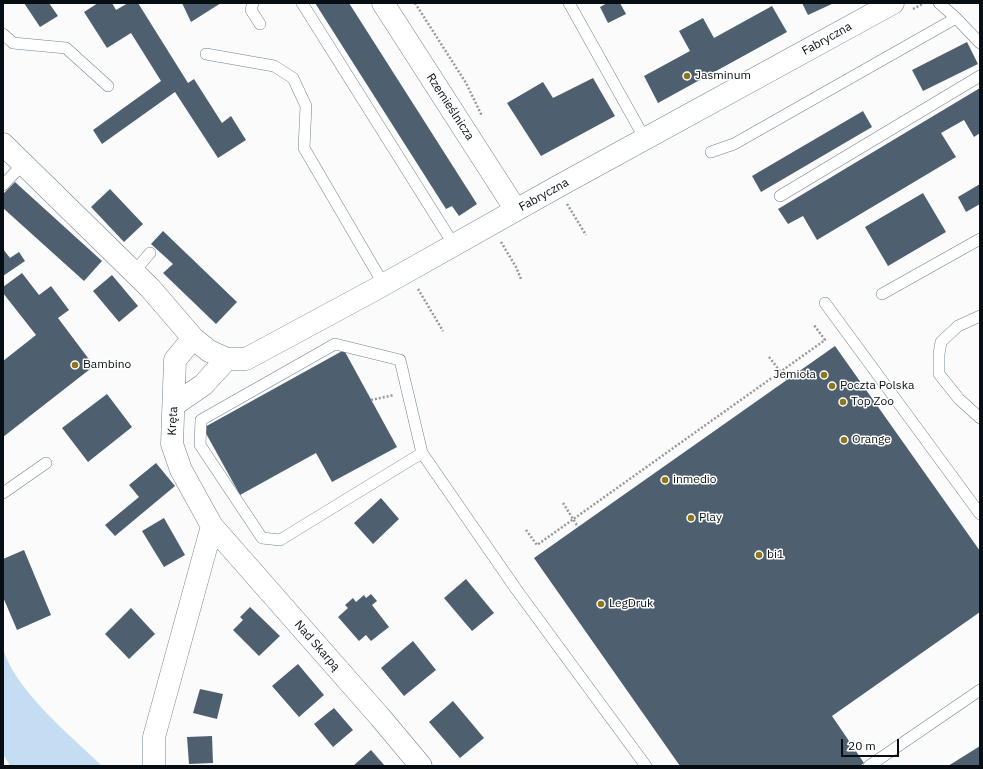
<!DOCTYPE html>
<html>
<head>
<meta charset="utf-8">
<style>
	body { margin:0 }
	#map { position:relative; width:983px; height:769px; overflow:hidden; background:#fbfbfb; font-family:"IBM Plex Sans",sans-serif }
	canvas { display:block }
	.frame { position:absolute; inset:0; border:4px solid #060d13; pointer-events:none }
	.scale { position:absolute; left:841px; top:739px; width:58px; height:18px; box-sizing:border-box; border:2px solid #060d13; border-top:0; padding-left:5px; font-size:12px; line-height:14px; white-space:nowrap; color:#060d13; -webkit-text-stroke:3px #fff; paint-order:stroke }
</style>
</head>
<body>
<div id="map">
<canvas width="983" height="769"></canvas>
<div class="frame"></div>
<div class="scale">20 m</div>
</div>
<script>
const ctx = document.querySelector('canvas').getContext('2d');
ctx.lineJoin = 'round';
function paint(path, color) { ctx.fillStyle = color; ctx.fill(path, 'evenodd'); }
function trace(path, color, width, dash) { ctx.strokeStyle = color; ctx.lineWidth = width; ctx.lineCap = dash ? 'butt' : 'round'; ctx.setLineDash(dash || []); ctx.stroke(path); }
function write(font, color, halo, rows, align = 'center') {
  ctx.font = font + ' "IBM Plex Sans",sans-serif'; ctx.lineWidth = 3; ctx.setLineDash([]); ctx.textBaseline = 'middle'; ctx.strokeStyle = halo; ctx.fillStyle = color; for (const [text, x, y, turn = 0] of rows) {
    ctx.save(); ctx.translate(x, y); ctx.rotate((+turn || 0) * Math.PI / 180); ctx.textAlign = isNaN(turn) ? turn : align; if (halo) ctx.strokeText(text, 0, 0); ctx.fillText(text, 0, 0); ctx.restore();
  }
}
paint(new Path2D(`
	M3,649c13,42 67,86 99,117h-92l-7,-12z`), '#c4ddf3');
paint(new Path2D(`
	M24,3h25l9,13 -18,11z
	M98,3h14l4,7 12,-7h10l50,80 6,-4 28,44 9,-7 15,24 -28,18 -43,-66 -73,52 -9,-14 68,-49 -30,-48 -24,15 -23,-36z
	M182,3h39l-30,19z
	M315,3h34l128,201 -18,12 -7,-10 -6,3z
	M607,3h13l6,11 -18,9 -8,-16z
	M802,3h32l-26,12z
	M772,6l15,26 -129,71 -14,-27 46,-25 -11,-20 24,-13 11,20z
	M967,42l11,22 -55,27 -11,-21z
	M593,78l22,38 -74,40 -34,-53 36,-21 10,16z
	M980,88v45l-6,4 -10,-17 -23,13 15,24 -139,83 -14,-24 -15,8 -10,-15z
	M863,111l9,16 -111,65 -9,-16z
	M15,182l87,79 -18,20 -81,-73v-14z
	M980,184v20l-14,8 -8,-15z
	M110,189l33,35 -19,18 -33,-35z
	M923,193l23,39 -58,34 -23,-39z
	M163,231l74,71 -21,22 -53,-51 10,-9 -22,-20z
	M3,249l7,9 9,-6 6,9 -22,15z
	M22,273l17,22 12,-9 18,24 -11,8 36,48 -91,71v-76l33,-26 -33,-42v-6z
	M112,275l26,31 -19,16 -26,-31z
	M835,346l145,205v61l-148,104 32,47 -4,3h-180l-146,-208z
	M344,350l53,97 -65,35 -16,-29 -76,42 -37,-67z
	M107,394l25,33 -44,35 -26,-34z
	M156,463l19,23 -60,50 -10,-11 34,-28 -10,-12z
	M381,498l18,21 -26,25 -19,-21z
	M164,518l21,37 -21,12 -22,-36z
	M24,550l27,65 -34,15 -14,-33v-38z
	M466,579l28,34 -22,18 -28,-33z
	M371,594l6,7 -5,4 17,22 -18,14 -5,-6 -7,6 -21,-24 10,-9 -3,-3 8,-7 3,4 8,-7 2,3z
	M250,607l30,29 -21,20 -26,-26 10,-10 -3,-3z
	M131,608l24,26 -26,25 -24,-25z
	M413,641l23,29 -32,26 -23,-28z
	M298,664l26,31 -25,22 -27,-31z
	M200,689l23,5 -6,25 -24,-6z
	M453,701l31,37 -24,20 -31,-36z
	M334,708l19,22 -20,17 -19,-23z
	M212,736l1,27 -24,1 -2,-27z
	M980,746v20h-32z
	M371,750l14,16h-32z`), '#4e6070');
const lane = new Path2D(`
	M253,3l-2,7 9,14
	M302,3l152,242
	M569,3l76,136
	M956,18l24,25
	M3,34l10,9 53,5 42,38
	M206,54l68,12 19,12 13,28 -2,42 80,137
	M711,152l23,-8 222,-126 -17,-15
	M3,185l20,-21
	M780,196l200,-120
	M134,272l16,-19
	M882,294l98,-55
	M825,303l155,211
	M980,316l-22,10 -17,16 -2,12v20l20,25 21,19
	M422,453l-142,87 -18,-2 -62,-93 1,-25 134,-76 65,16 22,93 94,136 130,177
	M3,493l43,-30
	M869,766l111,-76`);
const street = new Path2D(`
	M383,3l133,207
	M3,144l147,144 43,50 -18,22 -3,84 9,26 31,56 -58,211v29
	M193,338l16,13 18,8h19l128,-69 183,-103 336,-184
	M174,405l29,-20 24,-26
	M212,526l168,191 41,49`);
trace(lane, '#6f8292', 12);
trace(street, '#6f8292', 23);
trace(new Path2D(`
	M415,3l51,80 16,33
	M913,9l11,-6
	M567,204l19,31
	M501,242l15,25 5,12
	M418,289l25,42
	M769,357l18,23
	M371,400l23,-5
	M563,503l15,24
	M526,530l11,15 288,-205 -11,-15`), '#96999b', 2.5, [2, 2]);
trace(lane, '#fff', 11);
trace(street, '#fff', 22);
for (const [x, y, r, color] of [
	[687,76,4,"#8d771c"],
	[75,365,4,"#8d771c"],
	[824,375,4,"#8d771c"],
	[832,386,4,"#8d771c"],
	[843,402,4,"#8d771c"],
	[844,440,4,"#8d771c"],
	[665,480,4,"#8d771c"],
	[691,518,4,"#8d771c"],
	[759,555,4,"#8d771c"],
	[601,604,4,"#8d771c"]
]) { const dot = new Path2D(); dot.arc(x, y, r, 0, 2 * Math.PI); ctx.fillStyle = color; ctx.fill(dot); trace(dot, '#fff', 1.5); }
write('12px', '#060d13', '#fff', [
	["Fabryczna",827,39,-29],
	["Rzemieślnicza",450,107,57],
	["Fabryczna",544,195,-29],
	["Kręta",173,421,-87],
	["Nad Skarpą",317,646,49]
]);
write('12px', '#060d13', '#fff', [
	["Jasminum",695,76],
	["Bambino",83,365],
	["Jemioła",816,375,"right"],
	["Poczta Polska",840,386],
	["Top Zoo",851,402],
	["Orange",852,440],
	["inmedio",673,480],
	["Play",699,518],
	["bi1",767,555],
	["LegDruk",609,604]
], 'left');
</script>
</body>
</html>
